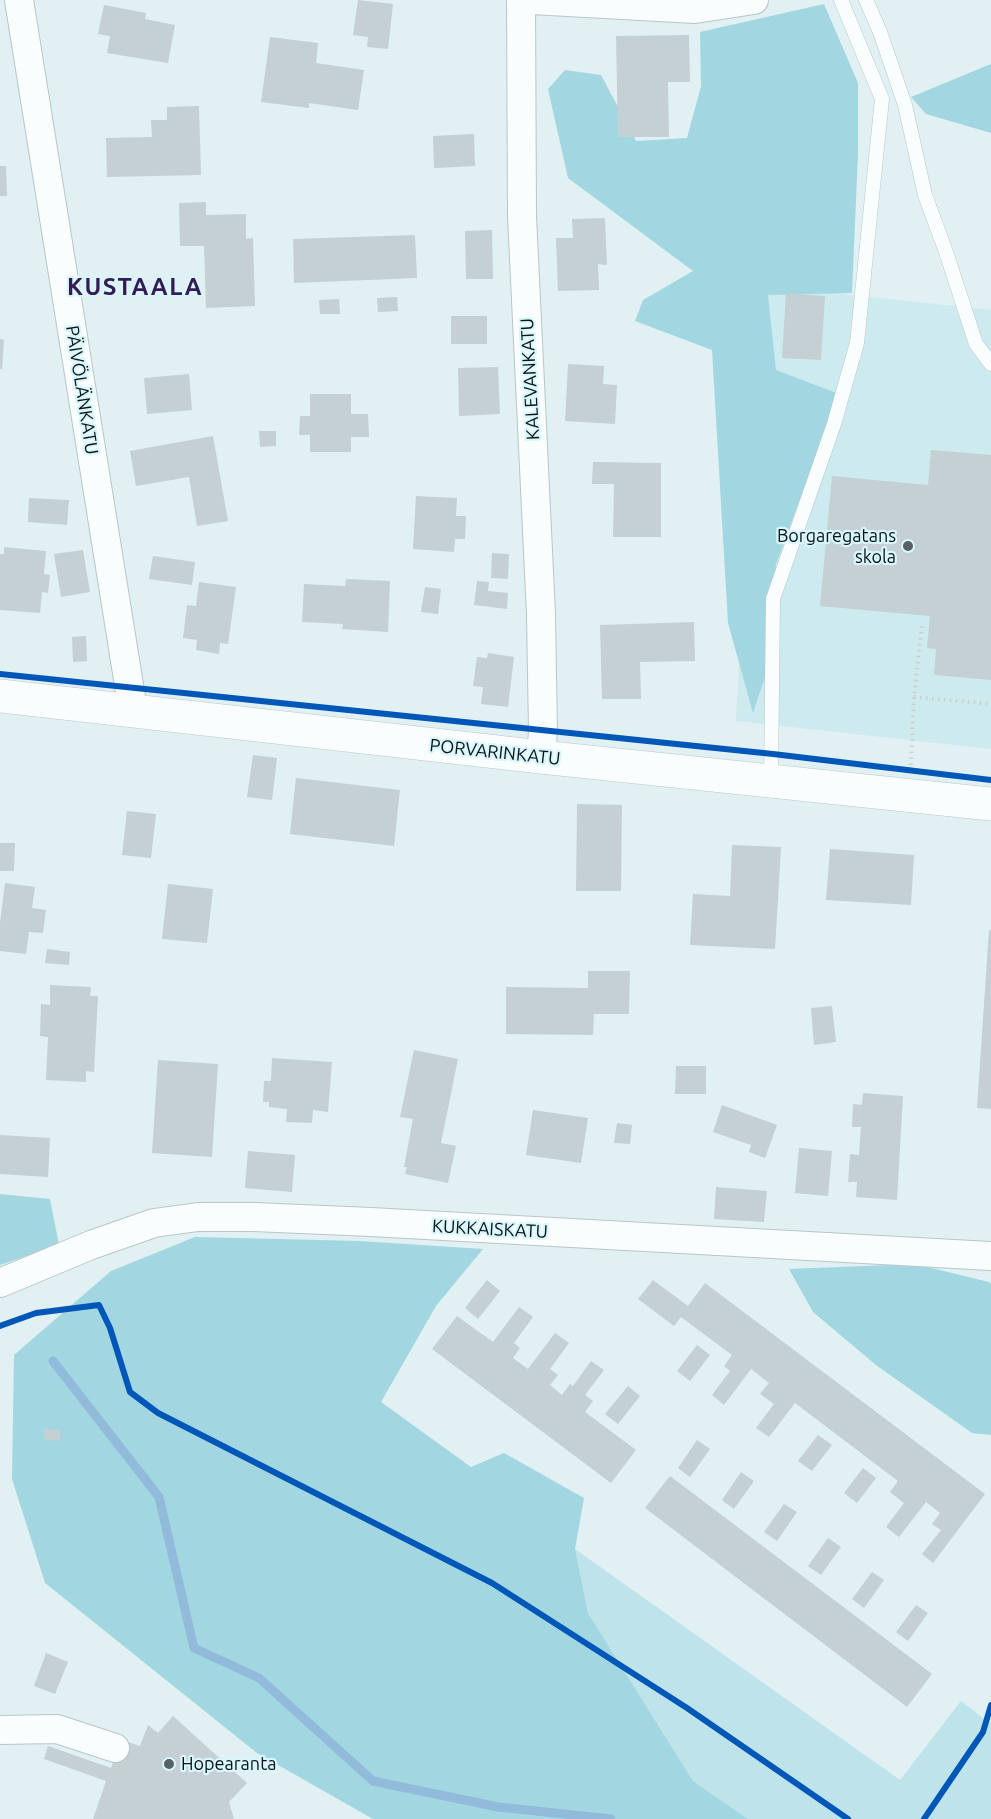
<!DOCTYPE html>
<html>
<head>
<meta charset="utf-8">
<style>
	body { margin:0 }
	canvas { display:block; background:#e0f0f3 }
</style>
</head>
<body>
<canvas width="991" height="1819"></canvas>
<script>
const ctx = document.querySelector('canvas').getContext('2d');
ctx.lineJoin = 'round';
function paint(path, color) { ctx.fillStyle = color; ctx.fill(path, 'evenodd'); }
function trace(path, color, width, dash) { ctx.strokeStyle = color; ctx.lineWidth = width; ctx.lineCap = dash ? 'butt' : 'round'; ctx.setLineDash(dash || []); ctx.stroke(path); }
function write(font, color, halo, rows, align = 'center') {
  ctx.font = font + ' Ubuntu,sans-serif'; ctx.lineWidth = 4.5; ctx.setLineDash([]); ctx.textBaseline = 'middle'; ctx.strokeStyle = halo; ctx.fillStyle = color; for (const [text, x, y, turn = 0] of rows) {
    ctx.save(); ctx.translate(x, y); ctx.rotate((+turn || 0) * Math.PI / 180); ctx.textAlign = isNaN(turn) ? turn : align; if (halo) ctx.strokeText(text, 0, 0); ctx.fillText(text, 0, 0); ctx.restore();
  }
}
paint(new Path2D(`
	M758,285l233,25v439l-255,-28z`), '#cdeaef');
paint(new Path2D(`
	M575,1549l325,231 61,-79 30,23v95h-243l-55,-38 -105,-168z`), '#bee3ea');
paint(new Path2D(`
	M824,4l34,79v71l-6,139 -84,2 8,75 63,24 -63,170 -9,107 -14,42 -25,-90 -16,-273 -77,-29 8,-21 50,-29 -125,-93 -20,-89 17,-19 36,5 35,66 51,-3 14,-52 -1,-54z
	M991,64v69l-65,-19 -15,-17z
	M0,1194l50,5 9,46 -59,20z
	M195,1237l165,4 123,8 -47,57 -55,96 90,65 33,-14 80,45 -9,51 13,64 105,168 55,38h-375l-116,-66 -212,-170 -33,-104 2,-124 97,-84z
	M915,1264l74,18 2,2v151l-19,-2 -96,-68 -63,-53 -24,-43z`), '#a2d7e1');
trace(new Path2D(`
	M53,1361l106,136 35,151 65,30 114,103 125,26 113,12`), '#92bada', 9);
paint(new Path2D(`
	M358,0l35,4 -5,45 -21,-2 1,-10 -15,-2z
	M104,5l42,8 -1,6 30,6 -7,38 -61,-10 3,-17 -12,-2z
	M689,35l1,47h-22l1,55h-51l-2,-101z
	M270,37l48,6 -2,20 48,7 -6,40 -49,-7v5l-48,-6z
	M199,106l2,69 -94,2 -1,-39 46,-1 -1,-17h16v-13z
	M474,134l1,32 -41,2 -1,-32z
	M0,166h6l1,30h-7z
	M206,202v13l40,-1v25l7,-1 2,68 -49,2 -2,-62h-24l-1,-43z
	M605,218l2,47 -9,-1 1,26 -41,1 -2,-53h17l-1,-19z
	M492,230l1,49h-27l-1,-48z
	M415,235l2,43 -123,5 -1,-44z
	M786,293l39,3 -4,64 -39,-2z
	M397,297l1,14 -20,1 -1,-14z
	M339,299l1,15h-20l-1,-14z
	M451,316h36v28h-36z
	M0,339l4,1 -2,29h-2z
	M568,364l36,2 -1,18 14,1 -2,39 -50,-3z
	M498,367l2,47 -41,2 -1,-48z
	M189,374l3,36 -45,4 -3,-36z
	M310,394h41v20h17l1,23h-18v15h-41v-17h-11l1,-19h10z
	M259,431h17v15l-16,1z
	M213,436l15,85 -31,5 -8,-49 -53,9 -6,-35z
	M931,450l60,5v225l-57,-5 2,-26 -9,-1 3,-32 -110,-10 12,-130 96,9z
	M593,462l68,1v74h-48l1,-53h-22z
	M416,496l41,2 -1,18h10l-1,23h-10l-1,13 -41,-3z
	M29,498l40,2 -2,25 -39,-3z
	M4,547l42,4 -2,23 6,1 -2,18 -6,-1 -2,21 -40,-3v-56h4z
	M83,550l7,42 -29,5 -7,-43z
	M492,553l17,1 -1,25 -17,-1z
	M153,556l42,6 -3,23 -43,-6z
	M346,579l44,2 -2,51 -46,-3 1,-5 -41,-2 2,-38 41,2z
	M477,581l12,1 -1,9 20,2 -1,16 -33,-4z
	M199,582l37,5 -8,57 -8,-1 -1,11 -23,-4 1,-10 -14,-2 4,-33 9,1z
	M425,587l16,2 -3,25 -17,-2z
	M694,622l1,39 -55,1 1,37h-39l-2,-74z
	M86,636l1,25 -14,1 -1,-25z
	M488,653l26,4 -6,50 -27,-3 2,-17 -10,-1 4,-29 10,1z
	M253,755l24,3 -5,42 -25,-3z
	M296,778l104,12 -6,56 -104,-12z
	M577,804l45,1 -1,86h-45z
	M127,811l29,3 -5,44 -29,-3z
	M0,843h15l-1,28h-14z
	M732,845l49,2 -6,102 -85,-4 3,-51 37,2z
	M830,849l84,6 -3,50 -85,-5z
	M5,883l30,4 -3,21 14,2 -3,23 -14,-1 -3,22 -26,-3v-28z
	M168,884l45,5 -6,54 -45,-4z
	M989,930h2v179l-14,-1z
	M47,949l23,3 -1,13 -24,-2z
	M588,971h42l-1,43h-35l-1,21 -87,-1v-47l82,1z
	M50,985l41,2 -1,9h8l-4,76 -8,-1v11l-40,-2 2,-43 -8,-1 1,-32 9,1z
	M832,1006l4,36 -22,3 -3,-37z
	M414,1050l44,9 -17,84 15,3 -8,37 -43,-9 2,-7h-3l9,-48 -13,-2z
	M272,1058l60,4 -4,50 -15,-2 -1,13 -26,-1 1,-13 -18,-2v-5h-6l1,-21h7z
	M158,1060l60,4 -6,93 -60,-4z
	M676,1066h30v28h-31z
	M863,1093l40,3 -6,104 -41,-3 1,-15h-9l2,-28 9,1 2,-28h-9l1,-23 9,1z
	M722,1105l55,20 -12,33 -16,-6 2,-7 -38,-13z
	M533,1110l55,8 -7,45 -55,-8z
	M617,1123l15,2 -2,19 -16,-1z
	M0,1135l50,3 -2,39 -48,-3z
	M799,1148l33,3 -4,45 -33,-3z
	M248,1151l47,4 -3,37 -47,-4z
	M716,1187l51,4 -3,31 -50,-3z
	M487,1280l13,11 -22,28 -13,-11z
	M653,1280l35,26 17,-23 280,211 -52,69 -11,-9 19,-24 -9,-6 8,-11 -14,-11 -27,35 -13,-10 18,-24 -14,-11 8,-11 -103,-78 -26,34 -13,-9 18,-24 -14,-10 9,-11 -18,-14 -27,36 -12,-10 18,-24 -6,-5 8,-11 -51,-38 -7,9 -36,-27z
	M519,1307l14,10 -19,26 6,5 -7,10 15,11 27,-36 14,10 -19,26 8,6 -8,10 12,10 8,-11 3,2 18,-25 13,9 -19,25 8,6 -8,11 51,38 -25,33 -179,-134 25,-33 36,26z
	M697,1345l13,10 -20,26 -13,-10z
	M628,1386l12,10 -22,28 -13,-10z
	M45,1428l16,3 -1,10 -16,-2z
	M818,1435l14,10 -20,26 -14,-10z
	M697,1440l13,9 -20,28 -12,-9z
	M863,1468l13,10 -19,25 -13,-10z
	M741,1472l13,9 -20,28 -12,-9z
	M670,1476l262,198 -25,33 -262,-199z
	M784,1504l13,8 -20,29 -13,-9z
	M828,1538l13,9 -20,28 -13,-9z
	M872,1572l12,8 -20,28 -12,-9z
	M916,1605l12,8 -20,28 -12,-9z
	M46,1653l22,9 -13,32 -21,-8z
	M173,1716l74,67 -18,19 5,17h-141l13,-38 -62,-22 4,-13 63,22 10,-28 19,6 8,-21 10,8z`), '#c4d0d3');
const lane = new Path2D(`
	M866,0l14,32 25,73 20,90 21,57 30,92 15,20
	M771,780l2,-181 61,-175 23,-81 25,-244 -41,-99`);
const street = new Path2D(`
	M19,0l114,710
	M521,0l1,216 19,398 2,117 -2,26
	M532,0l163,9 59,-9
	M0,1283l91,-38 63,-22 44,-6h56l117,5 620,34
	M0,1730l57,-1 58,19`);
const secondary = new Path2D(`
	M0,696l541,61 450,47`);
trace(lane, '#b9c6c8', 15);
trace(street, '#b9c6c8', 30);
trace(secondary, '#b9c6c8', 34);
trace(new Path2D(`
	M914,697l77,7
	M911,765l3,-68 8,-72`), '#cacfcf', 4, [1.5, 4.5]);
trace(lane, '#fafdfd', 14);
trace(street, '#fafdfd', 28);
trace(secondary, '#fafdfd', 33);
trace(new Path2D(`
	M0,674l773,80 218,26
	M0,1326l36,-13 63,-8 11,23 20,64 28,21 334,170 195,125 161,111
	M924,1819l59,-87 8,-27`), '#0057b8', 6);
for (const [x, y, r, color] of [
	[908,546,6,"#556163"],
	[169,1764,6,"#556163"]
]) { const dot = new Path2D(); dot.arc(x, y, r, 0, 2 * Math.PI); ctx.fillStyle = color; ctx.fill(dot); trace(dot, '#d8f6fb', 2); }
write('18px', '#0a1416', '#d8f6fb', [
	["KALEVANKATU",530,379,-93],
	["PÄIVÖLÄNKATU",82,390,81],
	["PORVARINKATU",495,752,6],
	["KUKKAISKATU",490,1229,3]
]);
write('18px', '#0a1416', '#d8f6fb', [
	["Borgaregatans",896,536],
	["skola",896,557],
	["Hopearanta",181,1764,"left"]
], 'right');
ctx.letterSpacing = '1.5px';
write('bold 24px', '#351b55', '#d8f6fb', [
	["KUSTAALA",135,287]
]);
ctx.letterSpacing = '0px';
</script>
</body>
</html>
